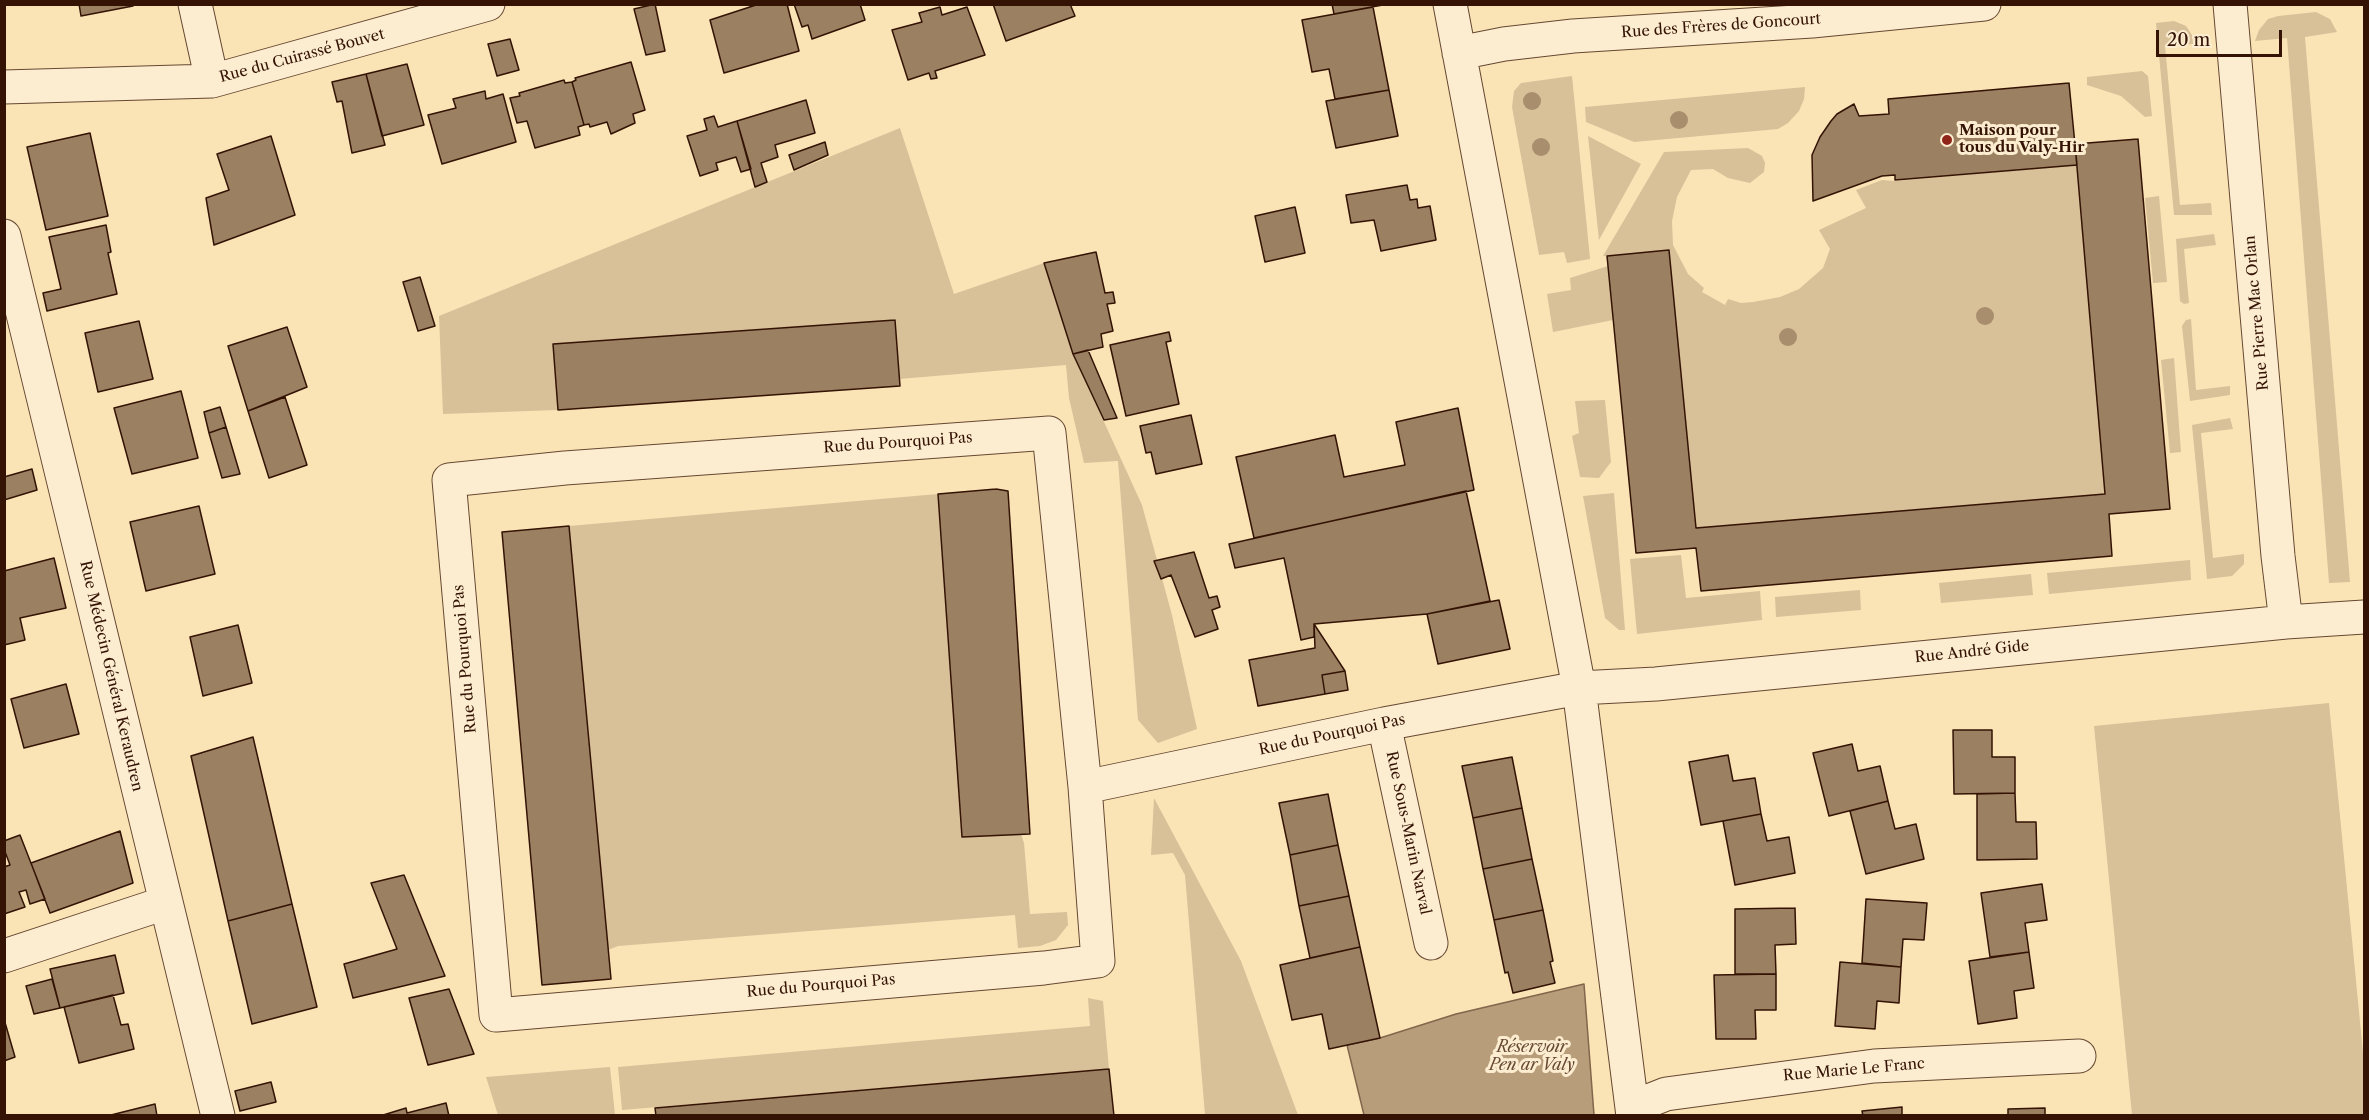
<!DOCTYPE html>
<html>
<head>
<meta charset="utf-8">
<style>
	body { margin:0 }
	#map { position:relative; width:2369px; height:1120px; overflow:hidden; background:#fae4b6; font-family:"Libre Caslon Text",serif }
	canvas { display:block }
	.frame { position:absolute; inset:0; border:6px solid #341305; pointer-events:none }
	.scale { position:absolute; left:2156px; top:30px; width:126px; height:27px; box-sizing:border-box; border:3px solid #341305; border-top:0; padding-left:8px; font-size:18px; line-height:21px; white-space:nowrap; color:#341305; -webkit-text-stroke:4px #fcedd0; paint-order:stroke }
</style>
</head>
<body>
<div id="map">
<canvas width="2369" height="1120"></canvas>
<div class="frame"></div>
<div class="scale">20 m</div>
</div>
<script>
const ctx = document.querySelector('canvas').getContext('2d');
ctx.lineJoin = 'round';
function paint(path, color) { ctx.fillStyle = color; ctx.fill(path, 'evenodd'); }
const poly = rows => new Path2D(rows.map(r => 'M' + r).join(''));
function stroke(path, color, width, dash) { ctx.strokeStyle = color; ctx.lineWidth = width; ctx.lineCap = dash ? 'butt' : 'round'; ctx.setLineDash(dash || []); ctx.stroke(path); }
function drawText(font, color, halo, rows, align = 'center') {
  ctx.font = font + ' "Libre Caslon Text",serif'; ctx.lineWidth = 6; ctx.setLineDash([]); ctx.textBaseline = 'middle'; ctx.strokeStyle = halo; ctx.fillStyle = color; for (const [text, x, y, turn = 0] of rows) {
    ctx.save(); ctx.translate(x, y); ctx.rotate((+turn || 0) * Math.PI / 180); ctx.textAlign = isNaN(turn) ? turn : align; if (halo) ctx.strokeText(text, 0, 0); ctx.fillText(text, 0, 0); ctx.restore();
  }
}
paint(poly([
	[2316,12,2330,19,2337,32,2305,37,2350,582,2329,583,2287,38,2255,41,2259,30,2268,19,2278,16],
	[2174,21,2186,26,2192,35,2193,44,2165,46,2180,205,2211,203,2212,215,2174,215,2156,23],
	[2142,71,2148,76,2152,116,2145,117,2121,96,2087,85,2087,77],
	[1572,76,1590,259,1567,263,1564,252,1539,255,1512,107,1514,91,1521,83],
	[1805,87,1804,99,1799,111,1788,123,1778,129,1634,142,1586,122,1585,107],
	[900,128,954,294,1044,263,1073,354,1142,505,1172,615,1197,729,1158,743,1138,720,1118,461,1084,463,1069,398,1066,365,899,379,895,320,553,344,558,410,443,414,439,316],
	[1588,136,1641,164,1599,240],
	[1748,148,1762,156,1765,163,1764,172,1750,183,1728,178,1713,169,1691,170,1677,197,1672,221,1673,245,1688,274,1704,288,1702,292,1725,305,1728,299,1741,303,1753,302,1780,297,1799,289,1823,268,1830,249,1819,230,1866,208,1856,190,1882,180,1895,181,2077,165,2105,494,1696,528,1669,251,1603,256,1664,152],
	[2159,196,2167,282,2153,283,2145,198],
	[2214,234,2216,245,2184,249,2189,303,2184,304,2180,301,2176,239],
	[1608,266,1613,320,1553,332,1547,294,1571,290,1570,278],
	[2191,319,2196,390,2230,386,2230,395,2190,401,2182,326,2186,320],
	[2174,358,2181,452,2170,453,2161,360],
	[1605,400,1611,462,1599,478,1580,477,1572,436,1579,433,1575,401],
	[2230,418,2233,429,2201,433,2213,558,2244,554,2244,564,2232,576,2207,579,2192,425],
	[1614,493,1625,630,1619,630,1605,618,1583,496],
	[938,494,962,837,1021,834,1024,843,1030,914,1067,912,1068,925,1056,940,1040,946,1018,948,1015,915,618,946,608,950,569,526],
	[1681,555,1686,598,1760,591,1762,620,1637,634,1630,559],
	[2190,560,2191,580,2049,594,2047,573],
	[2031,574,2033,595,1941,603,1939,583],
	[1860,590,1861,610,1776,617,1775,597],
	[2329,703,2364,1063,2364,1115,2132,1115,2094,726],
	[1154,798,1241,961,1298,1115,1205,1115,1185,875,1173,853,1151,855],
	[1088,998,1103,1001,1109,1069,622,1110,618,1067,1090,1026],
	[610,1067,615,1115,498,1115,486,1077]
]), '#d8c098');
const water = poly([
	[1584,984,1594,1115,1364,1115,1347,1045,1380,1038,1456,1014,1584,984]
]);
paint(water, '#b79d7a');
stroke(water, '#83664b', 1.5);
const building = poly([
	[79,4,132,4,133,6,81,16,79,4],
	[655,4,665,51,646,55,634,9,655,4],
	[759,4,787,4,799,51,724,73,710,20,759,4],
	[794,4,860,4,865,20,812,39,808,25,802,27,794,4],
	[993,4,1070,4,1075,16,1006,41,993,4],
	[1332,4,1388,4,1334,14,1332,4],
	[940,7,942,15,967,7,985,55,935,71,937,78,931,79,929,73,908,80,892,30,922,22,919,13,940,7],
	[1373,7,1389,90,1335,99,1329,69,1312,72,1302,20,1373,7],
	[510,39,519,70,497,76,488,44,510,39],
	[631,62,645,110,633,114,635,123,611,134,607,122,590,127,589,124,584,125,572,82,576,80,575,78,631,62],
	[407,64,424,125,382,136,366,74,407,64],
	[366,74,385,145,352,153,342,101,337,102,332,82,366,74],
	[564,80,565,83,572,82,584,125,578,127,580,135,535,148,527,121,517,123,510,98,520,96,519,93,564,80],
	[2069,83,2077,165,1895,180,1895,175,1882,176,1813,201,1812,155,1820,137,1831,121,1837,114,1854,104,1859,116,1889,114,1888,99,2069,83],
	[1389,90,1398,136,1336,148,1326,101,1389,90],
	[485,91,486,99,503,94,516,142,442,164,428,115,456,108,453,99,485,91],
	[806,100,815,133,775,145,778,157,761,163,767,182,755,187,737,121,806,100],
	[714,116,718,127,737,121,751,169,741,172,736,157,716,163,718,170,700,176,687,136,707,130,704,119,714,116],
	[90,133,108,216,46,230,27,147,90,133],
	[271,136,295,215,214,245,206,198,229,190,217,154,271,136],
	[2138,139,2170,509,2109,514,2112,556,1770,585,1701,591,1696,548,1636,553,1607,256,1669,250,1696,528,2105,494,2075,144,2138,139],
	[825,142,828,155,794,170,789,155,825,142],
	[1407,185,1410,200,1417,199,1418,208,1430,206,1436,240,1381,251,1374,220,1351,223,1346,195,1407,185],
	[1295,207,1305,253,1265,262,1255,216,1295,207],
	[106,225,111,252,108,253,117,294,47,311,43,293,61,289,49,237,106,225],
	[1096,252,1105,293,1113,292,1115,303,1107,304,1113,331,1101,334,1103,347,1073,354,1044,263,1096,252],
	[420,277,435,326,418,331,403,282,420,277],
	[895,320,900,386,558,410,553,344,895,320],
	[139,321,153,379,98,392,85,333,139,321],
	[287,327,307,387,248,411,228,346,287,327],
	[1169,332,1171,341,1166,342,1179,404,1126,416,1110,345,1169,332],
	[1088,350,1117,418,1104,420,1073,354,1088,350],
	[181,391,198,458,132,474,114,408,181,391],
	[285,397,307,465,269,478,248,411,285,397],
	[220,407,226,427,209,433,204,412,220,407],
	[1458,408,1474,490,1254,538,1236,457,1335,435,1344,477,1405,465,1396,422,1458,408],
	[1191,415,1202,464,1156,474,1151,452,1146,453,1140,426,1191,415],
	[226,427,240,474,222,478,209,433,226,427],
	[32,469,37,490,4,500,4,477,32,469],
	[996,489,1008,491,1030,834,962,837,938,494,996,489],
	[1466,491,1490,601,1427,614,1314,624,1314,637,1301,640,1284,558,1235,568,1229,544,1466,491],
	[199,506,215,574,146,591,130,522,199,506],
	[569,526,611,979,542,985,502,532,569,526],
	[1194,552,1209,598,1217,596,1220,607,1212,610,1218,629,1195,637,1171,575,1161,579,1154,561,1194,552],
	[54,558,66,608,20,618,25,640,4,645,4,571,54,558],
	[1499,600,1510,649,1438,664,1427,614,1499,600],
	[1314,624,1345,671,1322,675,1325,694,1258,706,1249,660,1315,648,1314,624],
	[238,625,252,683,203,696,190,637,238,625],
	[1345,671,1348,690,1325,694,1322,675,1345,671],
	[66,684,79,734,24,748,11,699,66,684],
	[1953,730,1992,730,1992,757,2015,757,2015,793,1954,794,1953,730],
	[253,737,292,904,228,921,191,756,253,737],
	[1852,744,1858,771,1880,766,1888,801,1829,816,1813,753,1852,744],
	[1728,755,1733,781,1755,778,1761,814,1701,825,1689,762,1728,755],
	[1512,757,1522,808,1473,818,1462,766,1512,757],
	[2015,793,2016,822,2036,822,2037,859,1977,860,1977,794,2015,793],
	[1328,794,1338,845,1290,855,1279,803,1328,794],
	[1888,801,1895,829,1916,824,1924,859,1866,874,1850,811,1888,801],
	[1522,808,1532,859,1483,869,1473,818,1522,808],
	[1761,814,1767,841,1789,837,1795,873,1735,885,1723,821,1761,814],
	[120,831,133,883,50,913,31,863,120,831],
	[20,835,45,899,30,904,26,890,19,892,25,907,4,914,4,867,10,865,4,849,4,841,20,835],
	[1338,845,1349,896,1299,906,1290,855,1338,845],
	[1532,859,1543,910,1494,920,1483,869,1532,859],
	[404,875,445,976,353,998,344,964,397,949,371,883,404,875],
	[2042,884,2047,920,2025,923,2029,952,1990,957,1981,893,2042,884],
	[1349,896,1360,947,1310,958,1299,906,1349,896],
	[1866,899,1927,903,1924,940,1903,939,1901,967,1862,963,1866,899],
	[292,904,317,1007,252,1024,228,921,292,904],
	[1795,908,1796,944,1775,945,1776,974,1735,974,1735,909,1795,908],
	[1543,910,1553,961,1550,962,1555,983,1513,993,1508,972,1505,973,1494,920,1543,910],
	[1360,947,1380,1038,1329,1049,1322,1014,1292,1020,1280,965,1360,947],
	[2029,952,2034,988,2014,991,2017,1018,1978,1024,1969,961,2029,952],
	[115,955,124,993,60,1008,50,969,115,955],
	[1840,962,1901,967,1899,1003,1877,1001,1875,1029,1835,1026,1840,962],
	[1776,974,1776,1010,1755,1010,1756,1039,1716,1039,1714,975,1776,974],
	[52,979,60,1008,34,1014,26,986,52,979],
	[449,989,474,1054,428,1065,409,998,449,989],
	[113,995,121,1025,128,1024,134,1049,79,1063,64,1007,113,995],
	[4,1019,15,1057,4,1061,4,1019],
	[1109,1069,1114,1116,656,1116,655,1108,1109,1069],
	[271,1082,276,1102,240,1111,235,1091,271,1082],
	[446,1103,449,1116,380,1116,406,1108,407,1113,446,1103],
	[155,1104,157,1116,107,1116,155,1104],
	[1902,1107,1902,1116,1863,1116,1862,1111,1902,1107],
	[2045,1108,2045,1116,2008,1116,2008,1109,2045,1108]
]);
paint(building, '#9b8061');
stroke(building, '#341305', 1.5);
const minor = poly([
	[195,4,212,81],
	[1450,4,1579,688,1633,1116],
	[2230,4,2278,556,2286,622],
	[1459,53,1504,44,1573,36,1812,21,1984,4],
	[4,87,212,81,488,4],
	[4,236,218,1116],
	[1384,724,1431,943],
	[1085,787,1049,433,565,468,449,480,496,1015,1044,968,1098,961,1085,787,1384,724,1579,688,1656,684,2286,622,2364,617],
	[4,956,165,903],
	[1633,1107,1666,1094,1874,1066,2079,1056]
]);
stroke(minor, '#664731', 35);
stroke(minor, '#fcedd0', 33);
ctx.fillStyle = '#a88e6d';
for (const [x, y] of [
	[1532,101],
	[1679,120],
	[1541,147],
	[1985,316],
	[1788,337]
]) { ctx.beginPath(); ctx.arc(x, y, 9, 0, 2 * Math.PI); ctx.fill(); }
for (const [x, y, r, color] of [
	[1947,140,6,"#8f2418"]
]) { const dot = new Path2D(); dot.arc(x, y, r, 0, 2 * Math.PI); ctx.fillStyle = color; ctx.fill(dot); stroke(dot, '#fcedd0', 2); }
drawText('15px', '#341305', '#fcedd0', [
	["Rue des Frères de Goncourt",1721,26,-4],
	["Rue du Cuirassé Bouvet",302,56,-15],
	["Rue Pierre Mac Orlan",2257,313,-95],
	["Rue du Pourquoi Pas",898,443,-4],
	["Rue André Gide",1972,652,-6],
	["Rue du Pourquoi Pas",465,659,-95],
	["Rue Médecin Général Keraudren",111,676,77],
	["Rue du Pourquoi Pas",1332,735,-12],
	["Rue Sous-Marin Narval",1408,833,78],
	["Rue du Pourquoi Pas",821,986,-5],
	["Rue Marie Le Franc",1854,1070,-5]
]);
drawText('bold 15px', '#341305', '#fcedd0', [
	["Maison pour",1959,131],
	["tous du Valy-Hir",1959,148]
], 'left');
drawText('italic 16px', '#684a34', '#fcedd0', [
	["Réservoir",1532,1047],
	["Pen ar Valy",1532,1065]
]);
</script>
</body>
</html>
